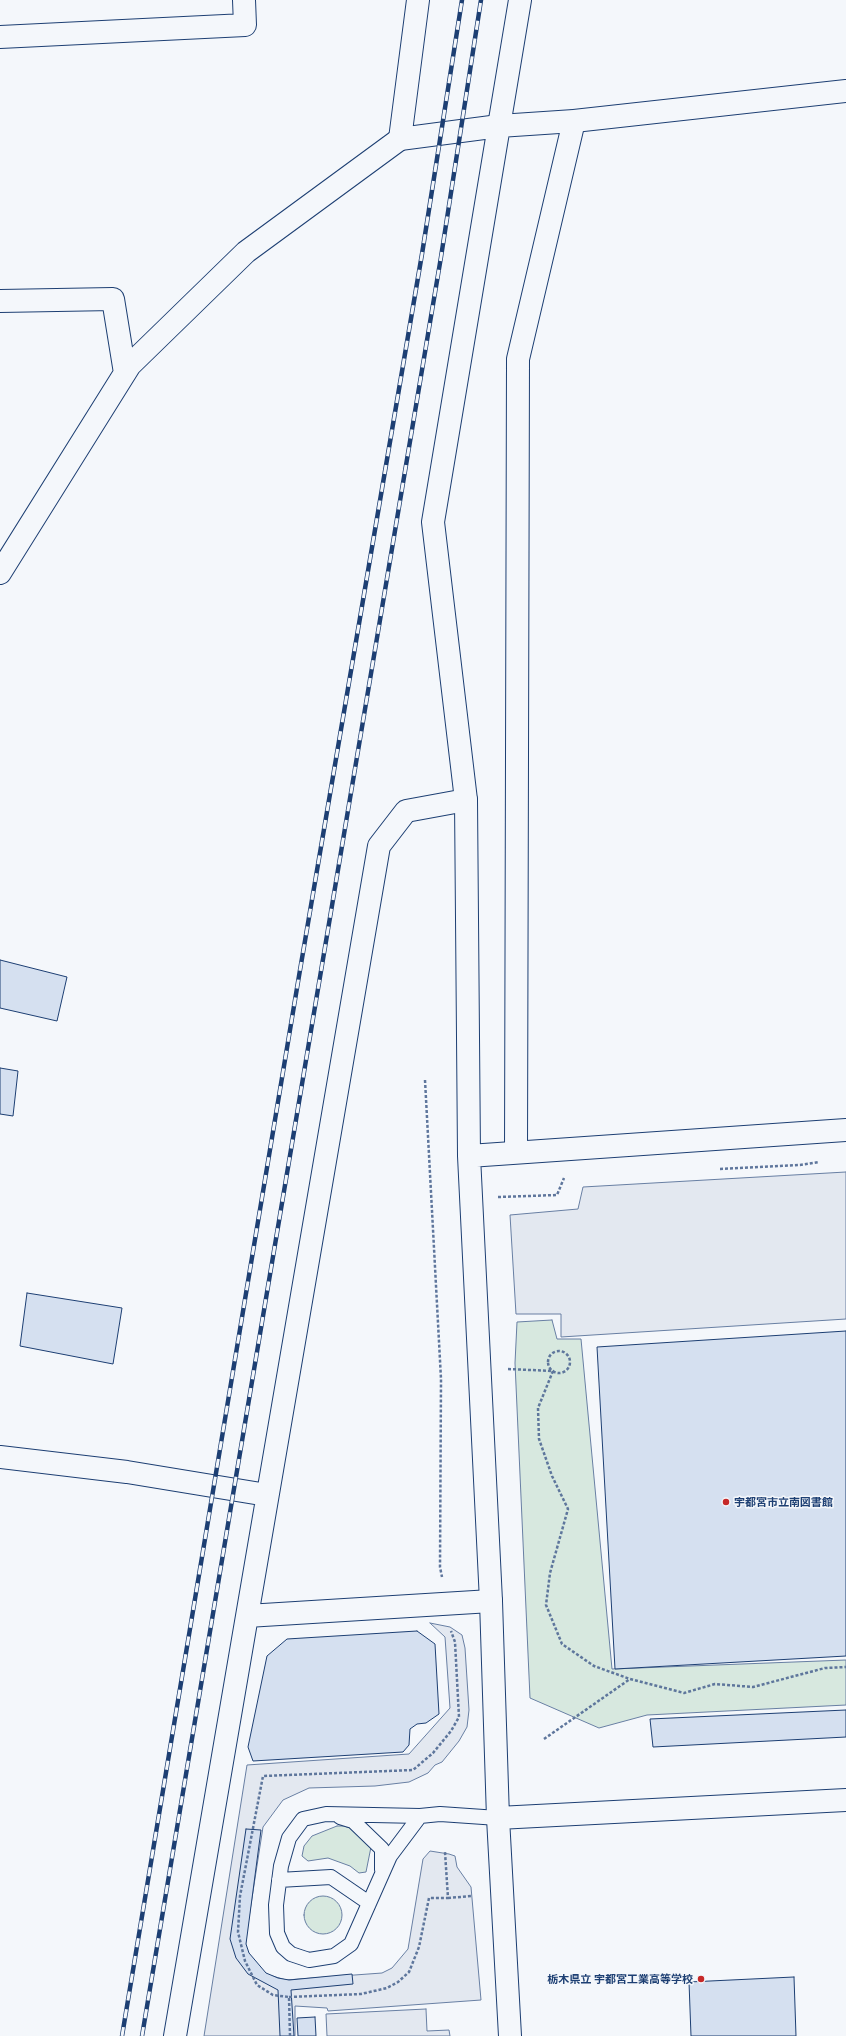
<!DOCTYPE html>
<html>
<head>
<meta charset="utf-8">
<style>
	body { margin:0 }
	canvas { display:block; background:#f4f7fb }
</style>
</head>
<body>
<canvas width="846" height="2036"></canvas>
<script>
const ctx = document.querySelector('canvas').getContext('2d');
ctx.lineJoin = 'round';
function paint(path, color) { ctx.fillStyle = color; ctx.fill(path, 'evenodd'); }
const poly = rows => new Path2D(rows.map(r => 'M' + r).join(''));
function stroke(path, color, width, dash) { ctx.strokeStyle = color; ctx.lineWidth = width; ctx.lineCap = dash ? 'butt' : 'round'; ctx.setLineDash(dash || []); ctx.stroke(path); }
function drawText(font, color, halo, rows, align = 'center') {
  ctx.font = font + ' Lato,"Noto Sans JP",sans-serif'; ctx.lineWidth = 3; ctx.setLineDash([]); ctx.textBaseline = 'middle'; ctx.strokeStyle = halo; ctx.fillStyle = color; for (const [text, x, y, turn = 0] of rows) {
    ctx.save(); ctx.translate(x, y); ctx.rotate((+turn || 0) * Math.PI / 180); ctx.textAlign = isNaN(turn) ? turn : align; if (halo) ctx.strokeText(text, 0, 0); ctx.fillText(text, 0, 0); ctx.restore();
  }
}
const green = poly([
	[552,1320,557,1339,581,1339,612,1669,846,1660,846,1705,647,1715,599,1728,530,1698,515,1363,517,1322,552,1320],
	[337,1826,344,1826,356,1830,371,1847,366,1872,359,1873,350,1866,328,1858,308,1861,302,1856,304,1846,312,1836,337,1826],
	'304 1915a19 19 0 1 1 38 0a19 19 0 1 1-38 0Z'
]);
paint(green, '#d7e8df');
stroke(green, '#687fa3', 1);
const parking = poly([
	[846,1172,846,1319,561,1337,561,1314,516,1314,510,1215,578,1209,583,1187,846,1172],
	[430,1623,450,1627,462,1635,465,1648,469,1710,467,1727,459,1741,442,1762,435,1765,428,1773,409,1782,375,1786,309,1788,283,1800,263,1827,245,1943,248,1955,262,1973,286,1980,382,1973,392,1968,408,1949,423,1859,430,1851,449,1854,455,1856,457,1867,471,1887,481,2000,328,2011,327,2008,295,2006,295,2036,204,2036,247,1765,409,1754,450,1708,445,1637,430,1623],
	[426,2009,427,2031,449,2030,450,2036,327,2036,326,2014,426,2009]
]);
paint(parking, '#e3e8f0');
stroke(parking, '#687fa3', 1);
const building = poly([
	[0,960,67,977,57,1021,0,1008,0,960],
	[0,1068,18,1071,13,1116,0,1114,0,1068],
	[27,1293,122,1308,113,1364,20,1346,27,1293],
	[846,1331,846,1656,615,1669,597,1347,846,1331],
	[417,1631,435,1644,439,1714,426,1723,417,1724,410,1729,409,1745,403,1752,253,1761,248,1747,267,1656,287,1639,417,1631],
	[846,1710,846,1737,653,1747,650,1719,846,1710],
	[246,1829,261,1830,246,1944,249,1953,266,1973,278,1978,289,1980,352,1974,353,1984,291,1990,294,2036,280,2036,278,1990,248,1974,236,1958,230,1939,246,1829],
	[794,1977,796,2036,691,2036,689,1982,794,1977],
	[315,2017,316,2036,298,2036,297,2018,315,2017]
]);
paint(building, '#d5e0f0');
stroke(building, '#1d3f73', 1);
const lane = poly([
	[420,1816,390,1856,351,1944,334,1956,309,1960,291,1954,283,1947,277,1933,276,1905,281,1866,289,1838,303,1819,326,1814,420,1816,440,1814,498,1818],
	[340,1817,353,1821,382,1849,382,1870],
	[279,1880,331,1877,369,1903]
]);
const street = poly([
	[0,37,245,25,244,0],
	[499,126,520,0],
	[0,301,113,299,125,373],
	[0,573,130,365,246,252,400,139],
	[516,1152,518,359,574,121],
	[0,1457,127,1472,267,1495],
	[247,1616,491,1601],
	[175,2036,379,846,406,811,466,800]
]);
const secondary = poly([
	[418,0,400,139,499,126,574,121,846,91],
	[499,126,433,522,466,800,469,1156,491,1601,498,1818,510,2036],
	[469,1156,846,1130],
	[498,1818,846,1800]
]);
stroke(lane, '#1d3f73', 16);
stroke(street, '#1d3f73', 24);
stroke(secondary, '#1d3f73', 24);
stroke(poly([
	[425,1080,441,1379,440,1567,442,1577],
	[720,1169,800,1165,819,1162],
	[498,1197,557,1195,564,1178],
	'548 1362a11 11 0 1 1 22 0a11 11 0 1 1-22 0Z',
	[508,1369,553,1371,538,1408,539,1439,552,1476,568,1509,550,1573,546,1605,562,1644,594,1666,630,1679],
	[544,1739,630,1679,684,1693,715,1684,753,1687,825,1668,846,1667],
	[448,1898,472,1896],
	[289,1997,361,1994,387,1988,398,1982,409,1972,419,1947,429,1898,448,1898,445,1852],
	[290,2036,289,1997,273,1995,257,1985,245,1961,238,1932,240,1896,263,1776,413,1770,433,1753,451,1731,459,1717,455,1642,451,1631]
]), '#5e769c', 2.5, [3, 2]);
stroke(lane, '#f4f7fb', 14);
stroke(street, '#f4f7fb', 22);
stroke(secondary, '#f4f7fb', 22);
const rail = poly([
	[122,2036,299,976,422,254,462,0],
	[142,2036,441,257,481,0]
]);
stroke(rail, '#1d3f73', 4.5);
stroke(rail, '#f4f7fb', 3, [9]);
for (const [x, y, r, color] of [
	[726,1502,4,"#c62828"],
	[701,1979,4,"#c62828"]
]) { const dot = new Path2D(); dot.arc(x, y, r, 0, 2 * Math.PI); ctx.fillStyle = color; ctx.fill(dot); stroke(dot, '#f4f7fb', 1.5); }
drawText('bold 11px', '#1d3f73', '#f4f7fb', [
	["宇都宮市立南図書館",734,1502],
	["栃木県立 宇都宮工業高等学校",693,1979,"right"]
], 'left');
</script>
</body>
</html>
